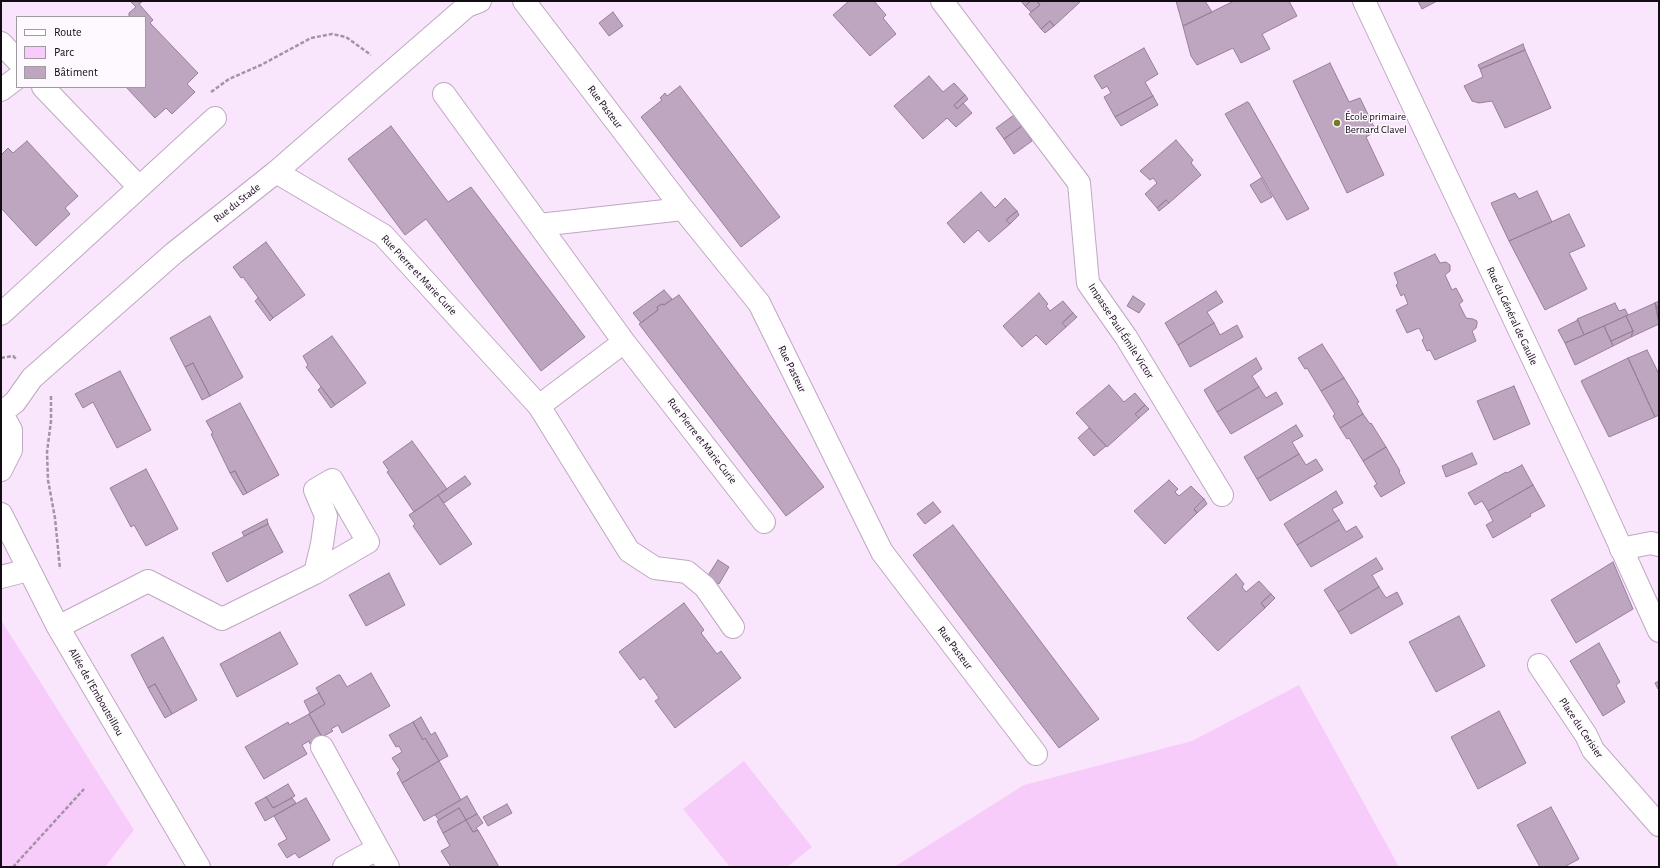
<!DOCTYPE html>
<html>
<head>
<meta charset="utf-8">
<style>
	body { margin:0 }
	#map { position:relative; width:1660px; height:868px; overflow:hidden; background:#fae6fc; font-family:"Alegreya Sans",sans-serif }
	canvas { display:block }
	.frame { position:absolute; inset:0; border:2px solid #140c15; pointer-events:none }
	.legend { position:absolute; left:16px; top:16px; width:130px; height:72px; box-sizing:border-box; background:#fef9ff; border:1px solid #a09aa1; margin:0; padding:5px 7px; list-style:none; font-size:12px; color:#140c15 }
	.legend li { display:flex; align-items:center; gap:8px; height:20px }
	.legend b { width:20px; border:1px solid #a09aa1 }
</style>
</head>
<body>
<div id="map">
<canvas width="1660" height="868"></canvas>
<div class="frame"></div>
<ul class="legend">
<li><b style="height:5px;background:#fff"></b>Route</li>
<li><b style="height:11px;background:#f7ccfb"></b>Parc</li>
<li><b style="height:11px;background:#bea6c1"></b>Bâtiment</li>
</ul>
</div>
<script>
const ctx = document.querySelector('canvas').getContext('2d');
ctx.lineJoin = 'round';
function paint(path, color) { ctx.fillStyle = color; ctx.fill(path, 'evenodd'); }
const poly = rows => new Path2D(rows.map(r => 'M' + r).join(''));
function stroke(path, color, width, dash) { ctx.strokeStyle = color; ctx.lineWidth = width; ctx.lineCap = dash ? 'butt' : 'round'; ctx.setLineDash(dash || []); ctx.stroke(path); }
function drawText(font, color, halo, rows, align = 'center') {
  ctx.font = font + ' "Alegreya Sans",sans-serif'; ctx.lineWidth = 3; ctx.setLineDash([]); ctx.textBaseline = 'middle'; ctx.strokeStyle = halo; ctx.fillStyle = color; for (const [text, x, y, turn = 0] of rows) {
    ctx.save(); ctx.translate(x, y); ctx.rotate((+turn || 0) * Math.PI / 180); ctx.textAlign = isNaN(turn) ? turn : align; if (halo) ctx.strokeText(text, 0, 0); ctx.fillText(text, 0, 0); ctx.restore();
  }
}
paint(poly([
	[1,620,134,830,105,867,1,867],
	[1299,685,1399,867,894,867,1024,785,1192,741],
	[744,761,812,847,787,867,730,867,683,809]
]), '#f7ccfb');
const building = poly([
	[130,1,143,1,139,4,153,20,150,23,198,73,187,84,195,92,172,114,166,108,155,118,126,87,145,87,145,17,129,17,129,13,136,7,130,1],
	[849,1,874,1,886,15,883,18,896,34,870,56,833,15,849,1],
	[1021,1,1031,1,1025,6,1021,1],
	[1031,1,1037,1,1040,5,1031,12,1025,6,1031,1],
	[1037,1,1079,1,1080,2,1054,26,1050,21,1041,29,1029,14,1040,5,1037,1],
	[1176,1,1205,1,1212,12,1183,26,1176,1],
	[1234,1,1289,1,1297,16,1262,34,1270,49,1241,63,1233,48,1197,65,1191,56,1183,26,1234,1],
	[1418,1,1437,1,1422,9,1418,1],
	[613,12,623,26,609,36,599,23,613,12],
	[1050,21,1054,26,1045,33,1041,29,1050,21],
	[1523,44,1525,50,1480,69,1478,65,1523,44],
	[1144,48,1158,74,1145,82,1153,96,1115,117,1104,97,1111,93,1107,86,1102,89,1094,76,1144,48],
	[1525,50,1551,108,1505,128,1492,101,1479,103,1472,101,1464,86,1483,77,1480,69,1525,50],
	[1330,63,1349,102,1360,98,1376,131,1366,137,1384,175,1347,193,1293,81,1330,63],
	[929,76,943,92,954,83,965,95,954,105,957,109,963,103,972,113,956,127,947,118,923,139,894,106,929,76],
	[680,86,780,217,741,247,641,117,662,100,660,98,665,93,667,96,680,86],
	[965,95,968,99,957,109,954,105,965,95],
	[1153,96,1158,105,1121,126,1115,117,1153,96],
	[1247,102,1249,103,1309,209,1287,220,1225,114,1247,102],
	[1014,115,1022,126,1004,139,996,128,1014,115],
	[391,126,448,202,471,187,585,337,541,371,426,219,405,235,348,159,391,126],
	[1022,126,1032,141,1014,154,1004,139,1022,126],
	[1176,140,1193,160,1191,163,1201,175,1169,203,1166,200,1157,208,1145,194,1157,183,1153,178,1150,180,1140,171,1176,140],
	[27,141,78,196,65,208,70,214,36,246,1,208,1,155,8,148,13,153,27,141],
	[1261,178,1272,197,1261,203,1250,185,1261,178],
	[1537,191,1552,222,1509,241,1491,203,1515,193,1519,199,1537,191],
	[981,192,995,208,1005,198,1017,211,1006,220,1010,224,989,242,978,230,964,243,947,223,981,192],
	[1166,200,1169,203,1159,211,1157,208,1166,200],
	[1017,211,1019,215,1010,224,1006,220,1017,211],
	[1569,214,1585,246,1569,253,1587,289,1545,310,1509,241,1569,214],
	[266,242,305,295,273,318,243,277,241,278,233,267,266,242],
	[1435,254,1440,263,1446,262,1450,265,1450,271,1445,275,1452,290,1456,288,1463,301,1459,304,1466,318,1473,319,1477,321,1477,324,1476,328,1472,331,1476,341,1435,360,1430,350,1427,351,1422,340,1424,338,1419,328,1407,333,1396,310,1408,304,1404,294,1401,296,1396,285,1398,283,1394,273,1435,254],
	[664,290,672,299,664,305,662,304,657,307,658,310,641,323,633,313,664,290],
	[1216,291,1223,302,1207,312,1214,323,1178,345,1165,323,1216,291],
	[1039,293,1048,304,1046,306,1050,311,1063,301,1073,313,1062,323,1066,327,1046,345,1036,335,1022,347,1003,326,1039,293],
	[679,295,824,487,786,516,639,324,658,310,657,307,662,304,664,305,679,295],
	[1133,296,1145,304,1139,313,1127,306,1133,296],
	[258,298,273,318,270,321,255,301,258,298],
	[1659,301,1659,311,1655,303,1659,301],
	[1615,303,1619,311,1625,309,1628,315,1584,335,1577,319,1615,303],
	[1655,303,1659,311,1659,321,1655,303],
	[1655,303,1659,324,1631,337,1633,331,1626,316,1655,303],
	[1073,313,1077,317,1066,327,1062,323,1073,313],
	[210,316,243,377,242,378,210,396,193,363,185,367,170,338,210,316],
	[1626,316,1633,331,1611,341,1604,326,1626,316],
	[1578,320,1584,335,1565,343,1558,330,1578,320],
	[1214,323,1220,335,1237,325,1243,337,1190,367,1178,345,1214,323],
	[1604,326,1613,346,1575,365,1565,343,1604,326],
	[1633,331,1631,337,1613,346,1611,341,1633,331],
	[332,336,366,383,335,405,306,367,308,365,303,356,332,336],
	[1322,344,1344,378,1321,391,1307,368,1305,369,1298,358,1322,344],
	[1647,350,1659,374,1659,415,1655,417,1628,358,1647,350],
	[1256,358,1262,369,1252,376,1259,387,1217,412,1204,390,1256,358],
	[1628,358,1655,417,1609,437,1581,381,1628,358],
	[193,363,210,396,202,400,185,367,193,363],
	[120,371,151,430,117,448,93,402,83,408,75,394,120,371],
	[1344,378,1359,402,1357,403,1363,414,1340,428,1333,416,1335,414,1321,391,1344,378],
	[1109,385,1124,402,1135,393,1145,405,1135,414,1139,418,1107,447,1076,413,1109,385],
	[1514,386,1530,424,1494,440,1477,401,1514,386],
	[321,387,335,405,331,408,318,390,321,387],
	[1259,387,1266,398,1276,392,1283,404,1231,434,1217,412,1259,387],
	[240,403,279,475,247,493,235,471,230,473,211,434,213,433,206,421,240,403],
	[1145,405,1149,409,1139,418,1135,414,1145,405],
	[1363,414,1370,424,1371,423,1386,447,1363,461,1349,438,1347,439,1340,428,1363,414],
	[1296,425,1303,436,1292,442,1299,454,1257,479,1244,457,1296,425],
	[1089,428,1106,446,1094,456,1078,438,1089,428],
	[412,441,447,489,414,512,387,472,389,471,383,462,412,441],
	[1386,447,1400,471,1399,472,1405,483,1381,497,1374,486,1377,484,1363,461,1386,447],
	[1472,453,1477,464,1446,477,1442,466,1472,453],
	[1299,454,1306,465,1316,459,1323,470,1270,501,1257,479,1299,454],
	[1522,465,1533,485,1488,511,1482,501,1475,505,1468,493,1506,472,1507,473,1522,465],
	[146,469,178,529,146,546,134,525,131,527,110,488,146,469],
	[235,471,247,493,243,495,230,473,235,471],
	[465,476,471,484,444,503,438,495,465,476],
	[1169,480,1178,489,1175,492,1179,496,1191,486,1204,499,1194,509,1197,513,1165,544,1134,511,1169,480],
	[1533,485,1545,506,1530,514,1531,516,1493,538,1486,525,1493,521,1488,511,1533,485],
	[1336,491,1343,503,1332,509,1339,520,1297,545,1284,524,1336,491],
	[438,495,472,544,440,565,413,526,415,524,409,515,438,495],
	[1204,499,1207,504,1197,513,1194,509,1204,499],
	[933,502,941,512,925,524,917,514,933,502],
	[267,519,268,524,244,536,242,532,267,519],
	[1339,520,1346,532,1356,526,1363,537,1311,567,1297,545,1339,520],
	[268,524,283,552,227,582,212,553,268,524],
	[953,525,1099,719,1059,748,913,555,953,525],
	[1376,558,1383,569,1372,575,1379,587,1338,612,1324,590,1376,558],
	[718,560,729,567,719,584,707,577,718,560],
	[1613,562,1633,609,1576,643,1551,600,1613,562],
	[389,573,405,605,366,626,349,595,389,573],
	[1236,574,1244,584,1242,587,1246,592,1259,581,1271,594,1261,603,1265,608,1218,651,1187,618,1236,574],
	[1379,587,1386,598,1397,592,1403,604,1351,634,1338,612,1379,587],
	[1271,594,1275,598,1265,608,1261,603,1271,594],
	[684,603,704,630,701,633,717,654,721,651,741,678,675,728,655,701,659,698,644,677,640,680,619,652,684,603],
	[1459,616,1485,666,1436,692,1409,642,1459,616],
	[280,632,298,664,237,697,220,664,280,632],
	[163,637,197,700,172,714,155,684,148,688,131,655,163,637],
	[1599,643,1620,682,1616,685,1625,702,1603,716,1570,661,1599,643],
	[371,673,390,706,342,733,338,725,331,729,333,731,322,737,309,714,325,704,316,688,338,675,340,675,347,687,371,673],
	[1659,681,1659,689,1658,689,1655,683,1659,681],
	[155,684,172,714,165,718,148,688,155,684],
	[319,693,325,704,310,713,304,701,319,693],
	[1499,711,1526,763,1478,789,1451,737,1499,711],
	[309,714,322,737,310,744,309,741,302,745,307,754,264,779,245,747,288,722,289,725,309,714],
	[421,717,431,735,435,732,448,756,439,761,425,738,423,740,413,722,421,717],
	[413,722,423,740,425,738,439,761,402,783,397,773,400,770,392,758,402,752,399,746,396,747,389,735,413,722],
	[439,761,461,800,424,821,402,783,439,761],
	[288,784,295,796,273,808,266,797,288,784],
	[467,796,477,814,466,820,459,808,439,820,435,815,467,796],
	[266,797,273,808,292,798,296,803,265,821,255,803,266,797],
	[306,798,330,840,299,858,295,853,287,858,278,844,287,839,274,816,306,798],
	[507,804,512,813,488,826,483,817,507,804],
	[1551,807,1579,859,1564,867,1540,867,1517,825,1551,807],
	[459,808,466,820,443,833,437,821,459,808],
	[477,814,483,823,476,828,478,830,473,832,466,820,477,814],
	[466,820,473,832,478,830,499,867,451,867,441,851,450,846,443,833,466,820]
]);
paint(building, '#bea6c1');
stroke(building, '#967f98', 1);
const minor = poly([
	[524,1,683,209,759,303,882,552,1036,754],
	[942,1,1079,183,1088,283,1126,337,1222,495],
	[1,43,17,60],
	[43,87,139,187],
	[1,90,17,78],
	[444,94,624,342,764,522],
	[276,172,383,235,539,406,629,551,655,568,687,572,705,587,733,627],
	[539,225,683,209],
	[1,314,215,118],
	[539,406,624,342],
	[1,412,11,430,11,450,1,470],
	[2,412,15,402,32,378,174,253,276,172,467,6,480,1],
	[1,514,58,627,199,867],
	[1621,549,1651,543,1659,545],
	[1,577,28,570],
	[58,627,148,581,222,619,315,573,368,542,332,480,315,490,326,516,322,544,315,573],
	[1539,665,1586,735,1593,750,1659,825],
	[322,747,388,867],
	[344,867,377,849]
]);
const major = poly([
	[1364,1,1592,484,1659,631]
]);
stroke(minor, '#bfa7c2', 24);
stroke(major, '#bfa7c2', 24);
stroke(poly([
	[211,92,229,79,261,65,311,38,332,34,346,37,371,55],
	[1,358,13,356,16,359],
	[51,396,51,421,47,452,48,480,55,518,60,569],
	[13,867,84,789]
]), '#a393a4', 2.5, [4, 2]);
stroke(minor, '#fff', 22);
stroke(major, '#fff', 22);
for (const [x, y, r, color] of [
	[1337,123,4,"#757b24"]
]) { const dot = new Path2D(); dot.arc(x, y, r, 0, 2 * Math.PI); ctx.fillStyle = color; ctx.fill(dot); stroke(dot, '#fef9ff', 1.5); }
drawText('11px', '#140c15', '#fef9ff', [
	["Rue Pasteur",605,107,53],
	["Rue du Stade",237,203,-38],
	["Rue Pierre et Marie Curie",419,275,47],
	["Rue du Général de Gaulle",1512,316,65],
	["Impasse Paul-Émile Victor",1121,331,57],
	["Rue Pasteur",792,369,64],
	["Rue Pierre et Marie Curie",702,441,52],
	["Rue Pasteur",955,648,53],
	["Allée de l'Embouteillou",96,692,60],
	["Place du Cerisier",1581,728,56]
]);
drawText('11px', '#140c15', '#fef9ff', [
	["École primaire",1345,117],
	["Bernard Clavel",1345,130]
], 'left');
</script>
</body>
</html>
